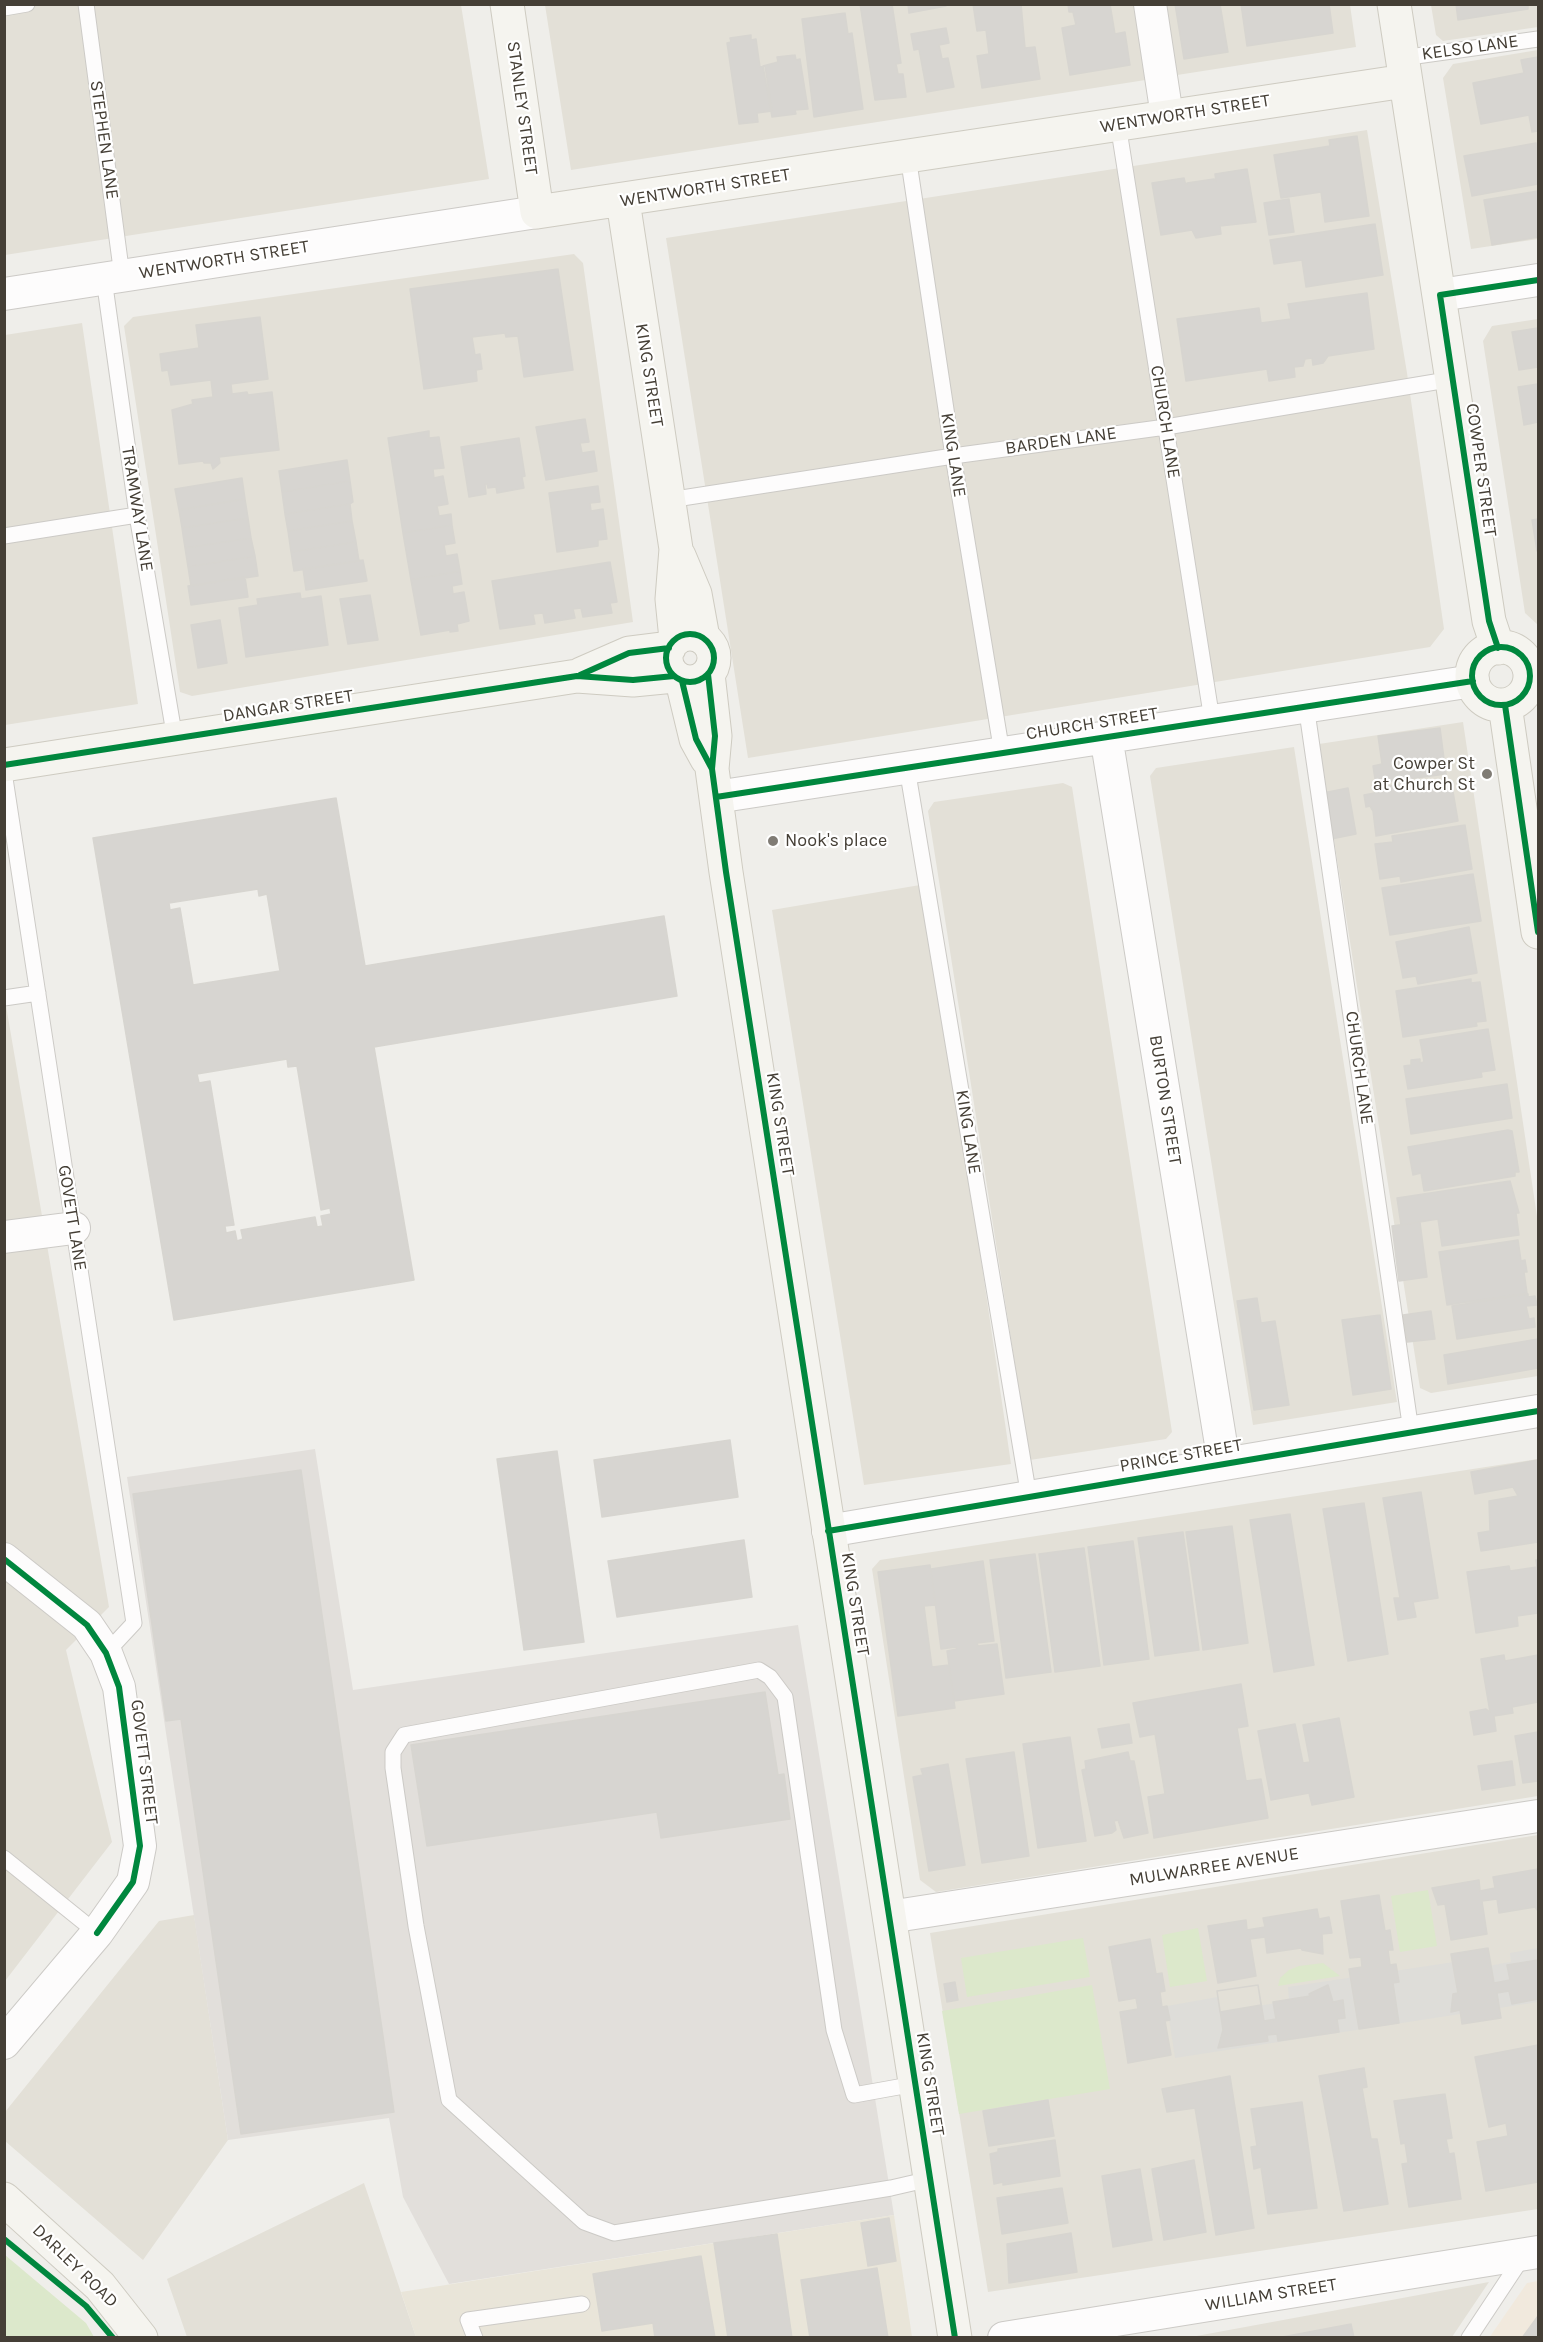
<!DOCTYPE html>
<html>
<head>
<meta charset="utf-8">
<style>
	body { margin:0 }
	#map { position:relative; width:1543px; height:2342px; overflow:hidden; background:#efeeea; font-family:Karla,sans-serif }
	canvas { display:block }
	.frame { position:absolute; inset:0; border:6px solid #453f36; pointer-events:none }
</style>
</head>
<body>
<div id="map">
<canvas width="1543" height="2342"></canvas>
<div class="frame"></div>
</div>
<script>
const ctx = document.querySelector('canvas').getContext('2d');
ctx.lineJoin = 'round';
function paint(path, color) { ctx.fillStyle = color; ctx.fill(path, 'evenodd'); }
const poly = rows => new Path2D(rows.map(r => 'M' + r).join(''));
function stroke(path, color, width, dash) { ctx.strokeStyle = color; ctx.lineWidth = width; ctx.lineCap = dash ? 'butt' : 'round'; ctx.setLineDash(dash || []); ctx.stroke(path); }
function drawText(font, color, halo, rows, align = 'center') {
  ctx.font = font + ' Karla,sans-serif'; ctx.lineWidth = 4.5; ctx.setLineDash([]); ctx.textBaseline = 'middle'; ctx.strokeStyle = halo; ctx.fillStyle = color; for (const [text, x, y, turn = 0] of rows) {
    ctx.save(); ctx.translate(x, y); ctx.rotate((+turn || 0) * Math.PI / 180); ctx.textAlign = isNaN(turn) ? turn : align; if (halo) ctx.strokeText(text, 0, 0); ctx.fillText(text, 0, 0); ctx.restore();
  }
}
paint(poly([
	[5,5,461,5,489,179,5,255],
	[545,5,1350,5,1356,47,571,170],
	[1431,5,1538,5,1538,27,1443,41,1436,35],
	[1538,50,1538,239,1471,249,1443,78,1453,64],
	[1367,130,1407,373,1444,629,1430,647,748,758,666,238],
	[574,254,583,263,633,622,192,696,180,692,124,326,133,317],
	[1538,319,1538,625,1525,613,1483,341,1492,326],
	[82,323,138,704,5,725,5,335],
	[1463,722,1538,1223,1538,1376,1431,1393,1420,1388,1319,744],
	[1294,747,1397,1402,1253,1425,1150,776,1156,768],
	[1063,783,1072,787,1172,1432,1166,1439,1030,1460,928,811,934,802],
	[926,884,1011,1464,864,1485,772,910],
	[4,994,109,1607,66,1650,112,1842,5,1981],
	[1538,1459,1538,1796,936,1892,920,1880,872,1569,880,1560],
	[1538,1835,1538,2209,988,2292,930,1933],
	[194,1915,228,2140,143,2260,5,2141,5,2112,159,1921],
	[364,2183,416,2337,187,2337,167,2279],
	[1489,2282,1452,2337,1191,2337]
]), '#e3e0d7');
paint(poly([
	[1538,2281,1538,2337,1489,2338,1527,2283]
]), '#f1e9dd');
paint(poly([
	[315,1449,353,1690,798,1625,894,2215,449,2284,403,2197,389,2118,228,2140,127,1477]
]), '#e2dfdb');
paint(poly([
	[894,2215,912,2337,416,2337,401,2292]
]), '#e9e5d9');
paint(poly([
	[1428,1890,1437,1946,1400,1952,1391,1896],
	[1198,1928,1207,1981,1170,1987,1162,1935],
	[1083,1938,1090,1977,967,1997,961,1958],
	[1323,1963,1340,1976,1278,1986,1280,1978,1289,1970,1299,1966],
	[1092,1985,1110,2089,959,2114,942,2011],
	[5,2255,86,2323,94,2337,5,2337]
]), '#dce8cb');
paint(poly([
	[1538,1948,1538,2002,1175,2058,1167,2006,1218,1997,1220,2012,1289,2001,1288,1987,1487,1957,1489,1966,1504,1963,1511,1962,1510,1953]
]), '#deddd9');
const building = poly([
	[860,4,892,4,901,63,896,64,898,74,903,74,906,97,875,100,860,4],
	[908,4,946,4,946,6,909,13,908,4],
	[973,4,1021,4,1025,48,1035,47,1040,79,982,88,977,56,989,54,986,30,977,31,973,4],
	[1068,4,1110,4,1115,34,1125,32,1130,65,1070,75,1062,28,1076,25,1073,12,1069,12,1068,4],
	[1175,4,1220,4,1228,52,1184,59,1175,4],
	[1241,4,1329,4,1333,33,1247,46,1241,4],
	[1456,4,1528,4,1528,9,1458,20,1456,4],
	[845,13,848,34,852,33,863,109,814,117,802,19,845,13],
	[946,28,949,43,939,45,942,59,948,58,954,87,927,92,919,49,914,50,911,34,946,28],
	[751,35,751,40,756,39,760,67,765,66,772,111,757,113,758,122,739,124,727,43,731,42,730,38,751,35],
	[795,55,796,60,800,59,808,109,795,110,796,114,772,117,763,66,778,62,777,57,795,55],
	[1538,57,1538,131,1532,132,1529,115,1481,124,1473,83,1524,73,1521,60,1538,57],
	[1357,136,1369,216,1325,222,1321,192,1281,198,1274,155,1330,146,1329,140,1357,136],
	[1536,143,1538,184,1472,196,1464,156,1536,143],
	[1247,169,1256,222,1220,226,1221,234,1196,238,1192,230,1161,235,1152,183,1184,178,1186,186,1187,183,1214,179,1216,182,1215,174,1247,169],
	[1538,191,1538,237,1492,245,1484,200,1538,191],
	[1289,199,1294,232,1269,235,1264,203,1289,199],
	[1375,224,1383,275,1306,287,1302,260,1274,264,1270,240,1375,224],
	[558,269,573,370,524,377,518,336,506,337,505,333,472,337,475,355,480,354,482,369,476,370,477,381,424,389,410,289,558,269],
	[1367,293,1374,349,1328,356,1323,363,1313,365,1312,358,1305,359,1303,366,1294,367,1295,377,1269,381,1267,369,1186,381,1177,319,1259,308,1261,323,1291,319,1288,304,1367,293],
	[260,317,268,379,231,384,232,394,247,392,248,395,272,392,279,450,219,457,220,463,213,469,211,463,204,463,203,461,179,464,172,410,193,404,192,400,213,397,211,380,171,385,168,370,162,371,160,354,199,348,196,325,260,317],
	[1538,328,1538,367,1519,370,1512,332,1538,328],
	[1538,384,1538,422,1524,425,1518,387,1538,384],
	[585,419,589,442,580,443,582,453,594,451,597,471,546,480,536,427,585,419],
	[429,431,429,438,439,437,444,468,433,469,434,478,443,476,448,504,437,506,439,516,451,514,452,525,403,533,388,438,429,431],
	[519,438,525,476,522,477,524,488,497,493,496,487,488,488,487,484,485,484,486,494,469,497,461,447,519,438],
	[347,460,350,481,282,492,279,471,347,460],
	[242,478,245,499,179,510,175,489,242,478],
	[350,481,353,502,350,504,285,514,282,492,350,481],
	[598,486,600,502,590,503,591,511,603,509,607,539,598,540,598,546,557,552,549,493,598,486],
	[245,499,248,518,182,528,179,510,245,499],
	[350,504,352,521,288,531,285,514,350,504],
	[248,518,251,538,185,548,182,528,248,518],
	[1538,519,1538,551,1537,551,1532,520,1538,519],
	[352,521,356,542,291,552,288,531,352,521],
	[452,525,455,543,444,545,446,556,457,554,460,571,411,580,403,533,452,525],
	[251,538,255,556,188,567,185,548,251,538],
	[356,542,359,561,294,571,291,552,356,542],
	[255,556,258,576,191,586,188,567,255,556],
	[363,560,367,581,306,590,303,569,363,560],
	[610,562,617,602,610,603,612,613,583,617,581,608,573,609,575,618,545,623,543,613,533,614,535,624,500,629,492,581,610,562],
	[460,571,462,584,452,586,453,594,464,592,469,621,457,624,458,631,450,632,450,630,421,635,411,580,460,571],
	[245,577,248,597,191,605,188,586,245,577],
	[300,593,301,599,321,596,328,645,246,657,239,608,258,605,257,599,300,593],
	[370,595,378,640,348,644,340,599,370,595],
	[220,620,227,663,198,668,191,625,220,620],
	[1440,728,1446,774,1385,782,1384,778,1375,779,1373,766,1382,764,1378,736,1440,728],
	[1427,780,1428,790,1452,786,1458,821,1376,836,1373,811,1370,806,1366,807,1364,795,1385,791,1384,787,1427,780],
	[1348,788,1356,834,1331,839,1323,793,1348,788],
	[336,798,365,966,664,916,677,996,374,1047,414,1280,174,1320,93,838,336,798],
	[258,889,259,896,267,894,280,971,193,985,180,908,170,910,169,903,258,889],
	[287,1059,288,1067,297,1066,321,1210,330,1208,331,1214,321,1216,323,1226,317,1227,315,1217,241,1230,243,1239,237,1241,235,1231,226,1233,225,1226,234,1225,210,1081,199,1083,197,1074,287,1059],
	[1465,825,1472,869,1401,882,1400,876,1380,879,1375,844,1393,842,1392,836,1465,825],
	[1473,874,1481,921,1390,935,1382,888,1473,874],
	[1469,927,1477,973,1418,984,1416,976,1403,978,1396,942,1469,927],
	[1471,979,1471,983,1480,982,1486,1021,1476,1022,1477,1026,1403,1037,1396,991,1471,979],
	[1488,1029,1495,1070,1481,1072,1482,1077,1408,1089,1404,1066,1411,1065,1411,1060,1420,1059,1420,1063,1424,1062,1420,1040,1488,1029],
	[1507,1084,1512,1118,1411,1134,1406,1099,1507,1084],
	[1508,1130,1512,1131,1519,1172,1515,1172,1515,1176,1424,1191,1421,1173,1413,1175,1408,1147,1508,1130],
	[1510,1181,1519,1213,1516,1213,1519,1235,1442,1246,1438,1219,1401,1225,1397,1198,1510,1181],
	[1420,1222,1427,1277,1399,1281,1392,1226,1420,1222],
	[1518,1240,1521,1261,1525,1260,1527,1272,1524,1272,1527,1293,1447,1305,1439,1252,1518,1240],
	[1528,1294,1528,1297,1535,1296,1537,1305,1526,1306,1529,1319,1534,1318,1535,1327,1457,1339,1452,1306,1528,1294],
	[1257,1298,1261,1323,1275,1321,1289,1405,1254,1410,1237,1301,1257,1298],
	[1431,1311,1435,1339,1407,1342,1403,1315,1431,1311],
	[1380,1315,1391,1389,1353,1395,1342,1320,1380,1315],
	[1538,1339,1538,1368,1448,1384,1444,1355,1538,1339],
	[730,1440,738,1497,602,1517,594,1460,730,1440],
	[557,1451,584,1642,524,1650,497,1459,557,1451],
	[1538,1460,1538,1542,1481,1551,1478,1533,1490,1531,1489,1501,1518,1496,1513,1487,1475,1494,1471,1472,1538,1460],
	[301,1470,394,2112,241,2134,181,1719,166,1721,133,1494,301,1470],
	[1421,1492,1438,1598,1413,1602,1416,1617,1398,1620,1394,1598,1400,1598,1383,1498,1421,1492],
	[1364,1503,1388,1654,1348,1661,1323,1509,1364,1503],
	[1290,1514,1314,1665,1274,1672,1250,1520,1290,1514],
	[1232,1526,1248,1643,1203,1650,1186,1532,1232,1526],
	[1183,1532,1199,1650,1155,1656,1138,1538,1183,1532],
	[744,1540,752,1597,617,1617,608,1561,744,1540],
	[1133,1541,1149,1659,1104,1665,1088,1547,1133,1541],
	[1084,1548,1100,1666,1055,1672,1039,1554,1084,1548],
	[1035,1554,1051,1672,1006,1678,990,1560,1035,1554],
	[1536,1560,1538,1560,1538,1613,1517,1616,1518,1626,1476,1633,1467,1572,1509,1566,1510,1571,1537,1567,1536,1560],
	[983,1561,994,1641,977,1643,978,1646,997,1644,1004,1694,954,1701,947,1651,957,1649,956,1647,941,1649,931,1569,983,1561],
	[930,1565,935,1605,924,1606,932,1667,949,1665,955,1708,898,1716,878,1572,930,1565],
	[1504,1655,1505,1661,1538,1655,1538,1702,1512,1707,1513,1713,1494,1716,1496,1731,1474,1735,1470,1712,1486,1709,1490,1712,1481,1659,1504,1655],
	[1241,1684,1248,1726,1237,1728,1246,1781,1261,1779,1268,1818,1154,1838,1148,1797,1165,1794,1155,1734,1140,1737,1133,1703,1241,1684],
	[765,1692,778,1775,784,1774,790,1819,661,1838,657,1812,427,1846,411,1745,765,1692],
	[1339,1718,1354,1797,1312,1805,1309,1793,1271,1800,1258,1731,1295,1724,1303,1763,1310,1762,1303,1725,1339,1718],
	[1129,1724,1132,1743,1102,1748,1098,1729,1129,1724],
	[1538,1732,1538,1781,1523,1783,1515,1736,1538,1732],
	[1070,1737,1086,1841,1038,1848,1023,1744,1070,1737],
	[1014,1752,1029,1856,982,1863,966,1759,1014,1752],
	[1128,1752,1130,1761,1134,1761,1148,1833,1124,1838,1118,1820,1114,1821,1116,1830,1112,1833,1095,1836,1082,1770,1086,1769,1085,1761,1128,1752],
	[1512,1761,1515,1785,1482,1790,1478,1766,1512,1761],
	[948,1764,965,1865,929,1871,913,1777,923,1775,921,1769,948,1764],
	[1538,1869,1538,1911,1535,1907,1499,1913,1497,1899,1482,1901,1487,1934,1451,1940,1445,1904,1438,1905,1432,1888,1479,1880,1480,1891,1495,1888,1493,1877,1538,1869],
	[1379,1895,1385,1931,1390,1930,1393,1950,1388,1950,1390,1965,1396,1964,1399,1982,1393,1983,1399,2023,1359,2029,1349,1969,1362,1967,1361,1957,1350,1958,1341,1901,1379,1895],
	[1317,1909,1319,1919,1329,1917,1332,1933,1322,1934,1323,1954,1302,1950,1301,1948,1267,1953,1265,1937,1250,1939,1256,1976,1218,1983,1208,1926,1246,1920,1247,1930,1265,1927,1263,1918,1317,1909],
	[1150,1939,1156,1974,1162,1973,1165,1991,1160,1992,1162,2007,1167,2006,1170,2020,1165,2021,1171,2055,1128,2063,1120,2012,1138,2009,1136,1998,1119,2001,1109,1947,1150,1939],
	[1488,1948,1494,1983,1510,1980,1507,1965,1538,1960,1538,1999,1512,2004,1509,1991,1497,1993,1501,2018,1462,2024,1460,2010,1451,2012,1453,1994,1458,1993,1451,1954,1488,1948],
	[955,1982,958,2000,947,2002,944,1984,955,1982],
	[1258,1985,1264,2021,1276,2019,1273,2002,1310,1996,1309,1994,1328,1985,1333,2002,1343,2000,1345,2018,1337,2019,1339,2032,1278,2041,1277,2034,1267,2035,1268,2041,1218,2048,1223,2030,1217,1991,1258,1985],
	[1258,1985,1261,2005,1220,2012,1217,1991,1258,1985],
	[1538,2045,1538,2182,1486,2191,1477,2142,1508,2136,1506,2123,1489,2127,1475,2057,1538,2045],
	[1364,2068,1367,2087,1362,2088,1371,2139,1377,2139,1388,2204,1344,2211,1319,2076,1364,2068],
	[1230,2076,1254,2228,1216,2235,1195,2108,1167,2112,1162,2089,1230,2076],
	[1445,2094,1452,2138,1446,2139,1449,2154,1454,2153,1461,2199,1409,2207,1402,2164,1408,2163,1405,2143,1401,2144,1394,2101,1445,2094],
	[1048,2100,1054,2136,989,2146,983,2111,1048,2100],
	[1302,2102,1317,2208,1268,2214,1261,2167,1254,2169,1251,2147,1257,2146,1251,2109,1302,2102],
	[1055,2140,1060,2176,1003,2185,1003,2182,994,2184,990,2154,998,2152,998,2149,1055,2140],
	[1194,2160,1206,2232,1164,2240,1152,2169,1194,2160],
	[1140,2169,1152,2240,1113,2247,1102,2176,1140,2169],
	[1062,2188,1068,2223,1002,2234,997,2198,1062,2188],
	[889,2218,896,2261,868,2266,861,2223,889,2218],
	[1071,2233,1077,2272,1009,2283,1007,2244,1071,2233],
	[777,2234,792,2338,728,2338,714,2243,777,2234],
	[701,2256,715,2338,655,2338,653,2323,602,2331,593,2274,701,2256],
	[877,2268,888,2338,810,2338,801,2280,877,2268],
	[1538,2316,1538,2338,1522,2338,1538,2316],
	[1351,2324,1354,2338,1277,2338,1351,2324]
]);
paint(building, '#d7d5d1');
stroke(building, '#d7d5d0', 1.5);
const lane = poly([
	[86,4,122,276],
	[4,8,27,4],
	[1402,58,1538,39],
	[1118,124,1212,720],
	[908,156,953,456,1002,753],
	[104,279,137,515,175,739],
	[669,500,953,456,1166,427,1453,379],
	[4,536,137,515],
	[1306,705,1411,1431],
	[907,768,1029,1497],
	[4,772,134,1623,106,1653],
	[4,998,38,993],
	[4,1858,97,1933],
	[915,2084,854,2095,834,2030,785,1697,770,1677,759,1670,404,1735,393,1752,393,1768,416,1926,449,2100,584,2222,614,2233,891,2188,930,2179],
	[475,2338,468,2320,582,2304],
	[1469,2338,1524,2255]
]);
const street = poly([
	[1150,4,1167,116],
	[4,294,537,212],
	[1440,295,1538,280],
	[1529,669,1538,668],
	[1106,736,1224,1463],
	[716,797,1473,681],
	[4,1237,74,1228],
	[828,1531,1538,1411],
	[4,1559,87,1625,106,1653,119,1687,140,1846,133,1882,97,1933,4,2043],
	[889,1917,1538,1816],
	[1004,2338,1538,2252]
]);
const secondary = poly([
	[507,4,537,212,1405,81],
	[1394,4,1489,621,1498,648],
	[623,201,676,549,672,599,676,639],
	[679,556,695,594,703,638],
	'666 658a24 24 0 1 1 48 0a24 24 0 1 1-48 0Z',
	'1472 676a29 29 0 1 1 58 0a29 29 0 1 1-58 0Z',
	[581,674,629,653,669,648],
	[708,674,715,736,712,769,726,872,955,2338],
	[682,681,696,739,707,759],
	[1505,705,1538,932],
	[4,765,577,676,633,680,674,676],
	[4,2199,100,2286,141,2338]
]);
stroke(lane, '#cccac6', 17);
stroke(street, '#cccac6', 34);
stroke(secondary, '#cecbc1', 35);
stroke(lane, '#fdfcfc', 15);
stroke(street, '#fdfcfc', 32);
stroke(secondary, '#f5f4ef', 33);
stroke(poly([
	'666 658a24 24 0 1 1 48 0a24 24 0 1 1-48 0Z',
	'1472 676a29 29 0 1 1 58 0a29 29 0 1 1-58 0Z',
	[1498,648,1489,621,1440,295,1538,280],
	[708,674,715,736,712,769,726,872,955,2338],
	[580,675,629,653,669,648],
	[682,681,696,739,712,769],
	[1505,705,1538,932],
	[4,765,577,676,633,680,674,676],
	[716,797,1473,681],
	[828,1531,1538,1411],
	[4,1559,87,1625,106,1653,119,1687,140,1846,133,1882,97,1933],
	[4,2239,86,2306,113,2338]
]), '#00873e', 6);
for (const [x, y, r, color] of [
	[1487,774,6,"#807c75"],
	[773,841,6,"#807c75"]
]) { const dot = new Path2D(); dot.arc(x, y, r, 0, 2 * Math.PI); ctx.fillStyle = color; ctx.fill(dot); stroke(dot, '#fff', 2); }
drawText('18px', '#453f36', '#fff', [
	["KELSO LANE",1470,48,-8],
	["STANLEY STREET",522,108,82],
	["WENTWORTH STREET",1185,114,-9],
	["STEPHEN LANE",104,140,82],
	["WENTWORTH STREET",705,188,-9],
	["WENTWORTH STREET",224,260,-9],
	["KING STREET",649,375,81],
	["CHURCH LANE",1165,422,81],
	["BARDEN LANE",1061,441,-8],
	["KING LANE",953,455,81],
	["COWPER STREET",1481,470,82],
	["TRAMWAY LANE",137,509,81],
	["DANGAR STREET",288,706,-9],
	["CHURCH STREET",1092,724,-9],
	["CHURCH LANE",1359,1068,82],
	["BURTON STREET",1165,1100,81],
	["KING STREET",780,1124,81],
	["KING LANE",968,1132,81],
	["GOVETT LANE",72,1218,81],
	["PRINCE STREET",1181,1456,-10],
	["KING STREET",855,1604,81],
	["GOVETT STREET",144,1762,83],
	["MULWARREE AVENUE",1214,1867,-9],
	["KING STREET",930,2084,81],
	["DARLEY ROAD",75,2266,44],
	["WILLIAM STREET",1271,2295,-9]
]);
drawText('18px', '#453f36', '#fff', [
	["Cowper St",1475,764],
	["at Church St",1475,785],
	["Nook's place",785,841,"left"]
], 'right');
</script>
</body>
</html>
